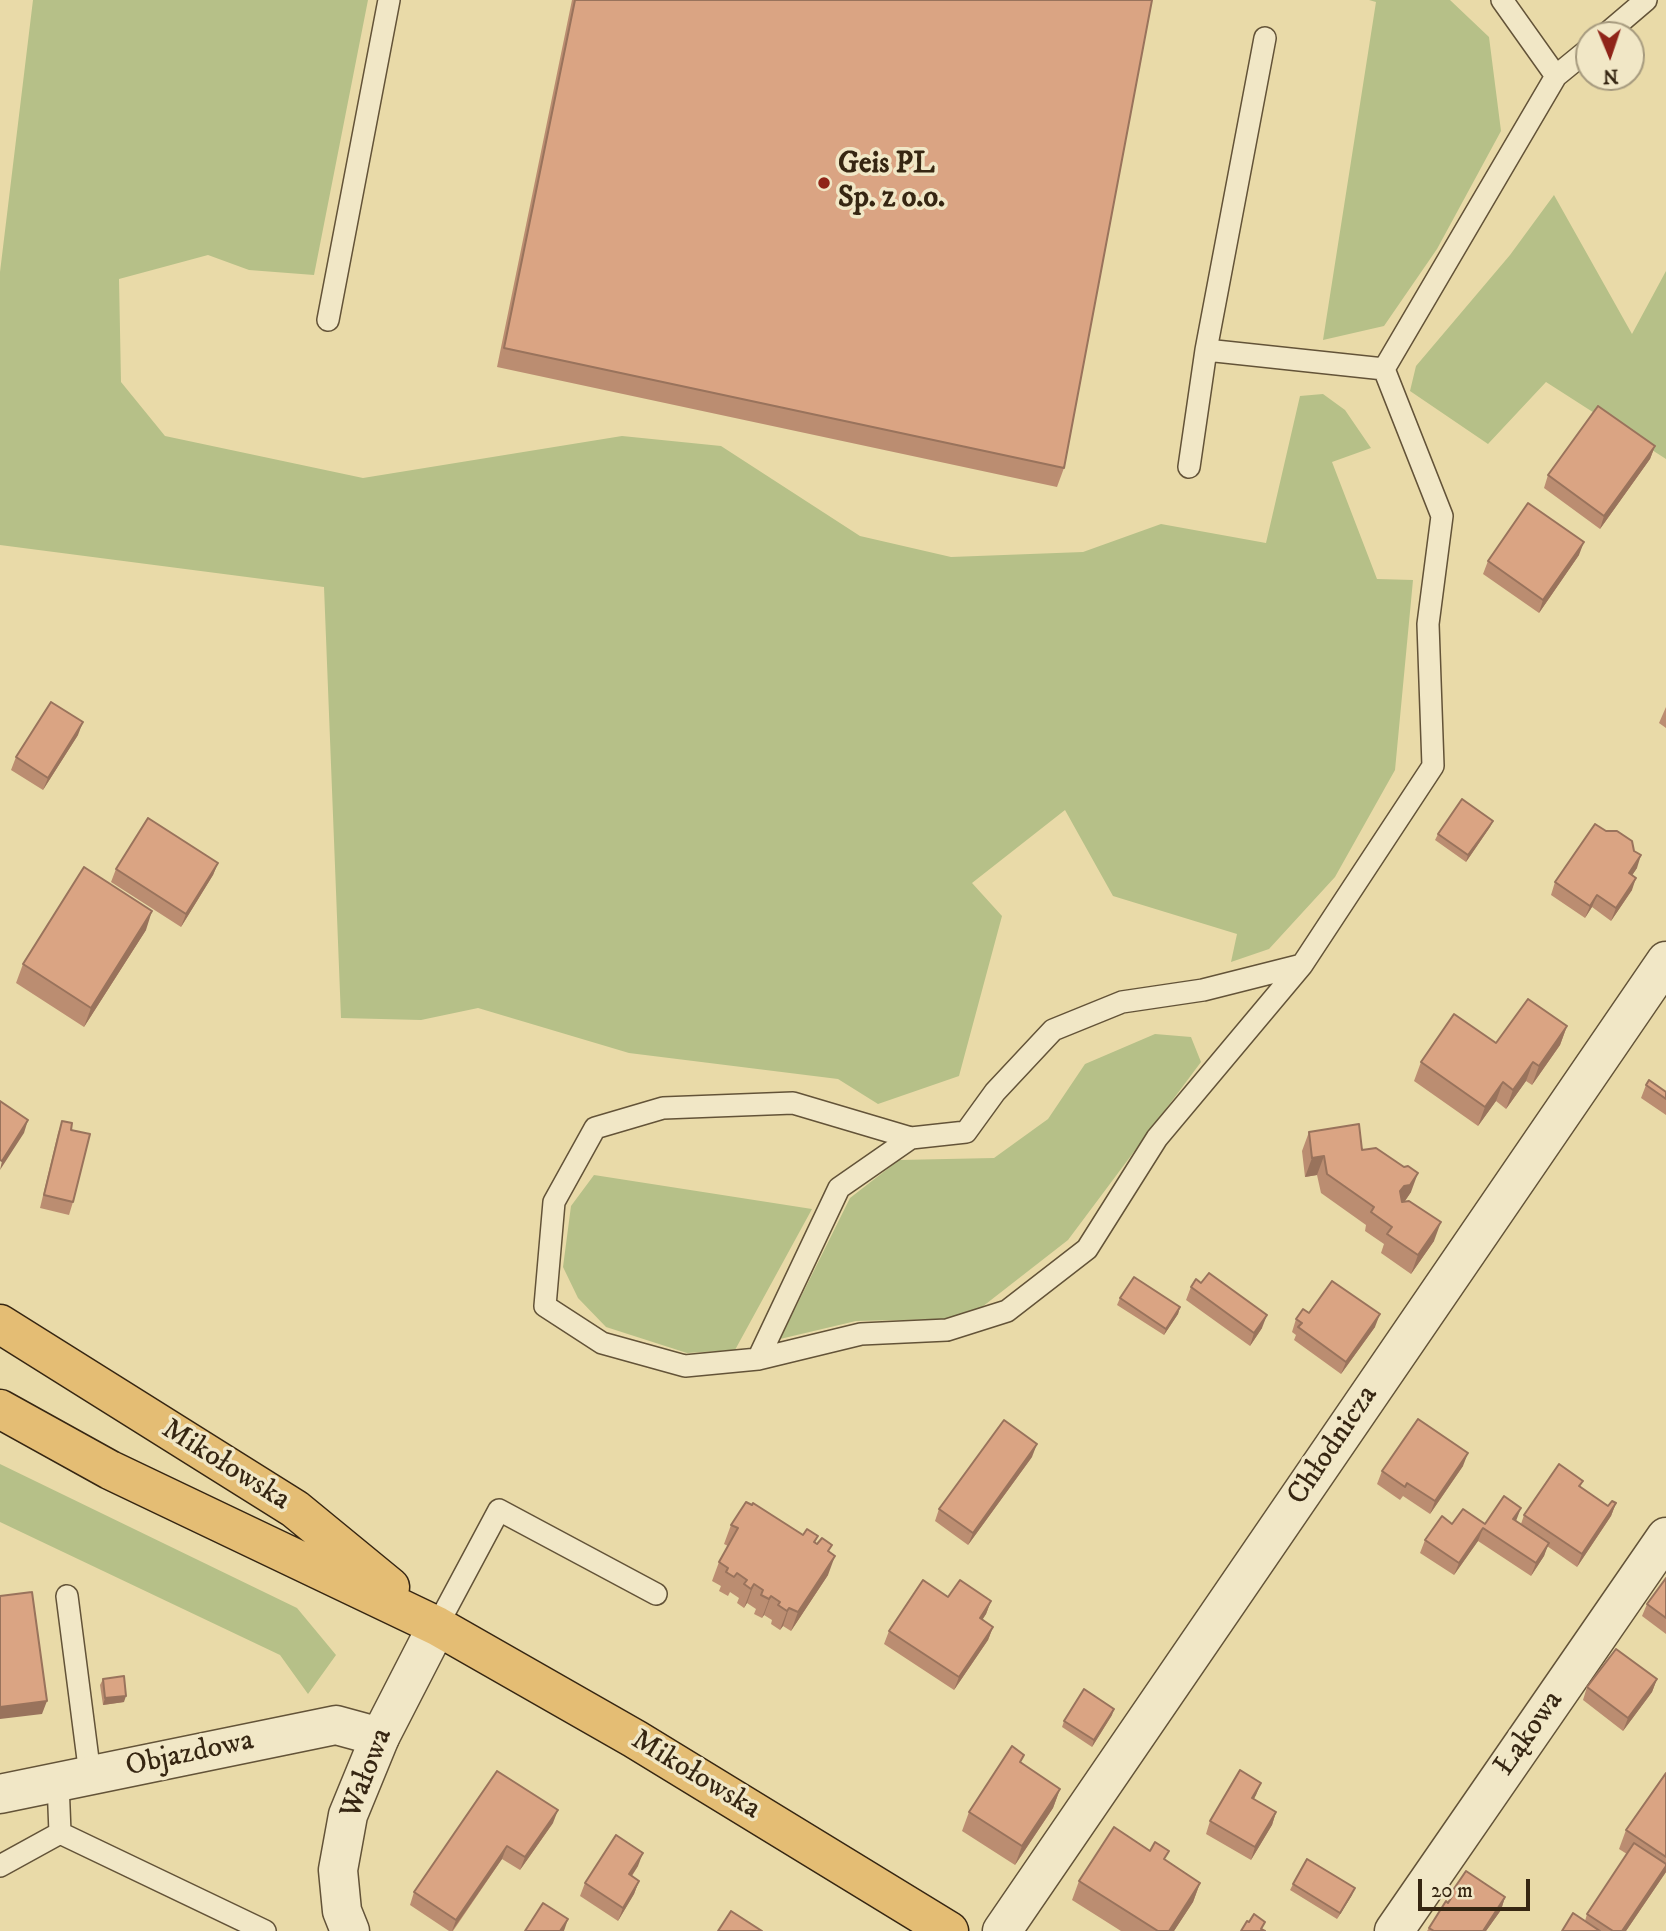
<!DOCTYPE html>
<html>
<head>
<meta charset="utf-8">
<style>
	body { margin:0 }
	#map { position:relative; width:1666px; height:1931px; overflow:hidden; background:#e9daa8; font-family:"IM FELL DW Pica",serif }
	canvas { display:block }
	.north { position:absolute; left:1575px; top:21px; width:70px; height:70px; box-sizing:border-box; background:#f1e7c6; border:2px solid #a69a7e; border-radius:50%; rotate:178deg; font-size:19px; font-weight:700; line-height:28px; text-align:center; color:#362612 }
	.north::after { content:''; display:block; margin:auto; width:24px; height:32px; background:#8f2418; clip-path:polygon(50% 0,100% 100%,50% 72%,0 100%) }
	.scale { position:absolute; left:1418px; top:1879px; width:112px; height:32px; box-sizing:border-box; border:4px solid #362612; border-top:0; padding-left:9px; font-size:21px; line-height:24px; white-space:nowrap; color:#362612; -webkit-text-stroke:5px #f1e7c6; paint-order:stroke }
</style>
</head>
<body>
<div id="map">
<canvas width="1666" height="1931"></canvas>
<div class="north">N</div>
<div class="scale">20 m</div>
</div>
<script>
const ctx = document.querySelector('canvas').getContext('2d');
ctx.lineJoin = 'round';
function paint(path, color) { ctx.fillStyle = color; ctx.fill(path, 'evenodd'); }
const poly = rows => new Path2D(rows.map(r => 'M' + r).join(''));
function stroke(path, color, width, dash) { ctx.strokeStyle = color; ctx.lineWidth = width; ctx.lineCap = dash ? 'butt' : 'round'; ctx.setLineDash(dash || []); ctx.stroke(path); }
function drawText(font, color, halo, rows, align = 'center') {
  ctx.font = font + ' "IM FELL DW Pica",serif'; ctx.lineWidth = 7; ctx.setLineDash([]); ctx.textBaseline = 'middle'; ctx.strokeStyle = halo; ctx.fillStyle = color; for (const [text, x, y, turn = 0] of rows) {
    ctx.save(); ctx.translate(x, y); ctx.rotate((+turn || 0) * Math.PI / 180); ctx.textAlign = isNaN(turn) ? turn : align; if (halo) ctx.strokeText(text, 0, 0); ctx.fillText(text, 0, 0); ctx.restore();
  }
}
paint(poly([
	[33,0,368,0,314,275,249,270,208,255,119,279,121,382,165,436,363,478,622,436,721,446,860,536,951,557,1083,552,1161,524,1266,543,1300,396,1323,394,1345,410,1371,448,1332,462,1377,579,1413,580,1395,770,1335,877,1269,949,1231,962,1237,934,1113,896,1065,810,972,883,1002,916,959,1076,878,1104,838,1079,629,1053,478,1008,421,1020,341,1018,324,587,0,545,0,272],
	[1369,0,1450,0,1489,37,1501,131,1437,249,1384,326,1323,340,1376,2],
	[1554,195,1632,334,1666,271,1666,459,1546,382,1488,444,1410,391,1416,366,1510,255],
	[1155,1034,1191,1037,1201,1062,1068,1240,982,1307,947,1319,856,1321,780,1339,850,1198,899,1160,994,1158,1048,1119,1085,1064],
	[594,1175,812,1209,735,1350,687,1353,606,1327,578,1298,563,1267,571,1206],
	[0,1464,297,1608,336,1655,308,1694,280,1655,0,1522]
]), '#b6c088');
const service = poly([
	[1502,0,1556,76],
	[1605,35,1646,0],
	[1265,38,1206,350,1384,369,1556,76,1589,49],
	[328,320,389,0],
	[1189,467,1206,350],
	[1302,965,1157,1138,1087,1249,1007,1311,947,1330,861,1334,758,1359,685,1366,602,1343,545,1306,554,1202,595,1128,663,1108,793,1103,911,1138,966,1132,995,1092,1053,1030,1122,1002,1203,990,1302,965,1433,766,1428,624,1442,516,1384,369],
	[758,1359,839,1188,911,1138],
	[67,1596,90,1775],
	[437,1626,499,1510,656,1594],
	[58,1782,60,1833],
	[0,1866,60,1833,265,1931]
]);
const minor = poly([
	[0,1794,336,1725,380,1737],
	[1002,1931,1666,961],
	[1394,1931,1666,1537]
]);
const tertiary = poly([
	[350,1931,342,1911,338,1870,348,1815,380,1737,437,1626]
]);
const primary = poly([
	[0,1324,295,1509,390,1587],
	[0,1409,110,1470,437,1626,635,1739,949,1931]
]);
stroke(service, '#635338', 24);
stroke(minor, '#635338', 41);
stroke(tertiary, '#635338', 41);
stroke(primary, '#362612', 41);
stroke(service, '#f1e7c6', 21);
stroke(minor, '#f1e7c6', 38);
stroke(tertiary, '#f1e7c6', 38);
stroke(primary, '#e4bd74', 38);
paint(poly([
	[572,0,1152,0,1064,468,1057,487,497,367],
	[1655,446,1650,459,1600,529,1544,488,1548,475],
	[1579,555,1539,613,1483,574,1488,561],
	[1666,707,1666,728,1659,723],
	[78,735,43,790,11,770,16,757],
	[1493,821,1490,827,1466,862,1435,840,1438,834],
	[218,863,213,875,181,927,111,882,116,869],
	[1637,868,1632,875,1632,890,1611,921,1592,907,1585,918,1551,895,1555,882],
	[146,930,84,1027,16,983,23,964],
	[1567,1026,1560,1045,1532,1085,1526,1081,1506,1109,1496,1101,1478,1126,1414,1081,1421,1062,1496,1043],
	[1646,1085,1666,1092,1666,1115,1641,1098],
	[62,1121,71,1130,73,1202,69,1215,40,1208,58,1133],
	[1309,1132,1362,1150,1411,1192,1404,1202,1434,1241,1411,1274,1381,1253,1384,1244,1365,1231,1366,1225,1321,1193,1317,1175,1305,1177,1302,1151],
	[1191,1287,1262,1328,1250,1346,1186,1300],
	[1120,1298,1180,1307,1178,1314,1164,1335,1117,1305],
	[1309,1313,1375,1327,1341,1374,1294,1340,1296,1335,1292,1332,1296,1319],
	[1032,1457,968,1545,935,1521,939,1509],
	[1463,1466,1430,1514,1403,1496,1400,1500,1377,1484,1382,1471],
	[1583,1481,1580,1487,1608,1506,1616,1503,1611,1516,1577,1567,1547,1546,1544,1556,1531,1576,1478,1541,1454,1575,1420,1553,1425,1540,1452,1524,1485,1524,1516,1521,1521,1524,1524,1515],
	[731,1525,803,1535,818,1536,815,1543,829,1552,828,1575,791,1631,783,1626,780,1630,771,1624,772,1620,764,1615,762,1618,754,1614,756,1609,747,1603,744,1608,737,1603,739,1598,730,1592,728,1596,719,1591,721,1586,712,1581,719,1562,728,1546,724,1544],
	[1666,1578,1666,1634,1642,1616,1647,1604],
	[948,1597,991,1601,986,1614,982,1620,993,1627,988,1640,954,1690,884,1644,889,1631],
	[103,1679,124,1702,103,1705,100,1685],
	[1657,1679,1652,1692,1623,1731,1583,1700,1587,1687],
	[1112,1715,1092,1747,1062,1727,1064,1721],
	[1666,1773,1666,1872,1626,1931,1562,1931,1585,1921,1587,1914,1627,1854,1619,1849,1626,1830],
	[1261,1783,1254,1799,1276,1812,1272,1825,1251,1860,1206,1834,1210,1821],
	[1060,1789,1053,1808,1015,1865,962,1831,969,1812],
	[553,1823,520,1870,502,1859,453,1931,449,1931,410,1905,414,1892],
	[1166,1860,1200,1883,1193,1902,1174,1931,1121,1931,1072,1900,1079,1881],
	[638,1866,632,1876,639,1881,634,1894,618,1921,580,1896,585,1883],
	[1293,1884,1352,1895,1337,1919,1290,1890],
	[1451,1893,1505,1897,1501,1910,1486,1931,1427,1931,1429,1928,1448,1902]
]), '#bb8d71');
paint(poly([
	[1655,446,1650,459,1600,529,1604,516],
	[1584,542,1579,555,1539,613,1543,600],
	[83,722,78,735,43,790,48,778],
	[1493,821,1490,827,1466,862,1468,855],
	[1641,855,1637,868,1625,886,1629,873],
	[218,863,213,875,181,927,186,914],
	[1636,878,1632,890,1611,921,1616,908],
	[1597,895,1592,907,1585,918,1590,906],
	[152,911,146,930,84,1027,91,1008],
	[1567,1026,1560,1045,1532,1085,1539,1066],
	[1533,1062,1526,1081,1506,1109,1513,1090],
	[1503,1082,1496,1101,1478,1126,1485,1107],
	[28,1120,24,1133,0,1170,2,1161],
	[1324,1156,1317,1175,1305,1177,1312,1158],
	[1418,1173,1411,1192,1403,1204,1394,1210,1400,1191,1404,1186],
	[1441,1222,1434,1241,1411,1274,1418,1255],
	[1180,1307,1178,1314,1164,1335,1166,1329],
	[1380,1314,1375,1327,1341,1374,1346,1362],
	[1267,1315,1262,1328,1250,1346,1254,1333],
	[1037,1444,1032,1457,968,1545,973,1533],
	[1468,1453,1463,1466,1430,1514,1435,1501],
	[1616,1503,1611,1516,1577,1567,1582,1554],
	[1521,1508,1516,1521,1508,1532,1513,1519],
	[1483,1528,1478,1541,1454,1575,1459,1563],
	[1549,1543,1544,1556,1531,1576,1536,1563],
	[835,1556,828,1575,791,1631,798,1612],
	[754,1584,747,1603,744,1608,751,1589],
	[771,1596,764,1615,762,1618,769,1599],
	[991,1601,986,1614,975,1631,980,1618],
	[789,1608,783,1626,780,1630,787,1611],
	[993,1627,988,1640,954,1690,959,1677],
	[1657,1679,1652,1692,1623,1731,1628,1718],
	[126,1696,124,1702,103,1705,105,1698],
	[47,1701,42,1714,0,1719,0,1707],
	[1114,1709,1112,1715,1092,1747,1094,1740],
	[1261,1783,1256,1795,1247,1811,1252,1798],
	[1060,1789,1053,1808,1015,1865,1022,1846],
	[558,1810,553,1823,520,1870,525,1857],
	[1276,1812,1272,1825,1251,1860,1255,1847],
	[507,1846,502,1859,452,1931,456,1920],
	[643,1853,638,1866,624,1887,629,1874],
	[1666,1866,1666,1872,1626,1931,1622,1931],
	[639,1881,634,1894,618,1921,623,1908],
	[1200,1883,1193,1902,1174,1931,1169,1931],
	[1355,1888,1352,1895,1337,1919,1340,1913],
	[1505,1897,1501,1910,1486,1931,1483,1931],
	[568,1919,564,1931,560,1931]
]), '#99735c');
const building = poly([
	[575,0,1152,0,1064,468,504,348,575,0],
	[1598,406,1655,446,1604,516,1548,475,1598,406],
	[1528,503,1584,542,1543,600,1488,561,1528,503],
	[51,702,83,722,48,778,16,757,51,702],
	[1462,799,1493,821,1468,855,1438,834,1462,799],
	[148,818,218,863,186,914,116,869,148,818],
	[1595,824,1606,831,1617,831,1632,841,1634,851,1641,855,1629,873,1636,878,1616,908,1597,895,1590,906,1555,882,1595,824],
	[84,867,152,911,91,1008,23,964,84,867],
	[1528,999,1567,1026,1539,1066,1533,1062,1513,1090,1503,1082,1485,1107,1421,1062,1454,1014,1496,1043,1528,999],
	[1649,1080,1666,1092,1666,1099,1646,1085,1649,1080],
	[0,1101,28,1120,2,1161,0,1160,0,1101],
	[62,1121,72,1123,71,1130,90,1134,73,1202,44,1195,62,1121],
	[1359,1124,1362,1150,1376,1148,1404,1167,1408,1166,1418,1173,1410,1185,1404,1186,1400,1191,1402,1202,1409,1201,1441,1222,1418,1255,1387,1234,1392,1227,1371,1212,1374,1207,1327,1174,1324,1156,1312,1158,1309,1132,1359,1124],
	[1209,1273,1267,1315,1254,1333,1191,1287,1196,1279,1201,1283,1209,1273],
	[1134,1277,1180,1307,1166,1329,1120,1298,1134,1277],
	[1332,1281,1380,1314,1346,1362,1298,1327,1302,1323,1296,1319,1303,1309,1309,1313,1332,1281],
	[1418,1419,1468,1453,1435,1501,1407,1483,1405,1487,1382,1471,1418,1419],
	[1004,1420,1037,1444,973,1533,939,1509,1004,1420],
	[1559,1464,1583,1481,1579,1486,1608,1506,1612,1501,1616,1503,1582,1554,1524,1515,1559,1464],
	[1504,1496,1521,1508,1513,1519,1549,1543,1536,1563,1483,1528,1459,1563,1425,1540,1442,1516,1452,1524,1463,1509,1485,1524,1504,1496],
	[746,1502,752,1505,753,1503,803,1535,807,1529,818,1536,814,1542,817,1544,822,1538,832,1545,828,1551,835,1556,798,1612,789,1608,787,1611,778,1605,780,1602,771,1596,769,1599,761,1595,763,1590,754,1584,751,1589,744,1584,747,1580,737,1573,734,1577,726,1572,728,1568,719,1562,738,1528,731,1525,746,1502],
	[1666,1578,1666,1618,1647,1604,1666,1578],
	[923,1580,948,1597,960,1580,991,1601,980,1618,993,1627,959,1677,889,1631,923,1580],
	[32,1592,47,1701,0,1707,0,1596,32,1592],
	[1616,1649,1657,1679,1628,1718,1587,1687,1616,1649],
	[124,1676,126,1696,105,1698,103,1679,124,1676],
	[1084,1689,1114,1709,1094,1740,1064,1721,1084,1689],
	[1012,1746,1024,1755,1020,1762,1060,1789,1022,1846,969,1812,1012,1746],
	[1240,1770,1261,1783,1252,1798,1276,1812,1255,1847,1210,1821,1240,1770],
	[497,1771,558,1810,525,1857,507,1846,456,1920,414,1892,497,1771],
	[1666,1773,1666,1857,1626,1830,1666,1773],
	[1114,1827,1150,1851,1155,1842,1169,1851,1164,1859,1200,1883,1169,1931,1158,1931,1079,1881,1114,1827],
	[616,1835,643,1853,629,1874,639,1881,623,1908,585,1883,616,1835],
	[1634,1843,1666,1864,1666,1866,1622,1931,1613,1931,1587,1914,1634,1843],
	[1307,1859,1355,1888,1340,1913,1293,1884,1307,1859],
	[1466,1871,1505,1897,1483,1931,1434,1931,1429,1928,1446,1901,1448,1903,1453,1895,1451,1893,1466,1871],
	[543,1903,568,1919,560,1931,525,1931,543,1903],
	[731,1911,762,1931,718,1931,731,1911],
	[1573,1913,1600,1931,1562,1931,1573,1913],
	[1254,1914,1265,1922,1261,1929,1265,1931,1241,1931,1247,1921,1249,1922,1254,1914]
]);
paint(building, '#daa483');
stroke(building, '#99735c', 2);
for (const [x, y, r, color] of [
	[824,183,7,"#8f2418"]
]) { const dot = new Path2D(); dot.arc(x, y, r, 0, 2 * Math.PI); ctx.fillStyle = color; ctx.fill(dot); stroke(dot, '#f1e7c6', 2.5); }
drawText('bold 30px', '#362612', '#f1e7c6', [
	["Geis PL",838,166],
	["Sp. z o.o.",838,200]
], 'left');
drawText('30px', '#362612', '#f1e7c6', [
	["Chłodnicza",1334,1446,-56],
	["Mikołowska",225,1466,32],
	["Łąkowa",1530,1734,-55],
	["Objazdowa",190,1755,-12],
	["Wałowa",368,1774,-69],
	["Mikołowska",695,1776,31]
]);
</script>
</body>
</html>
